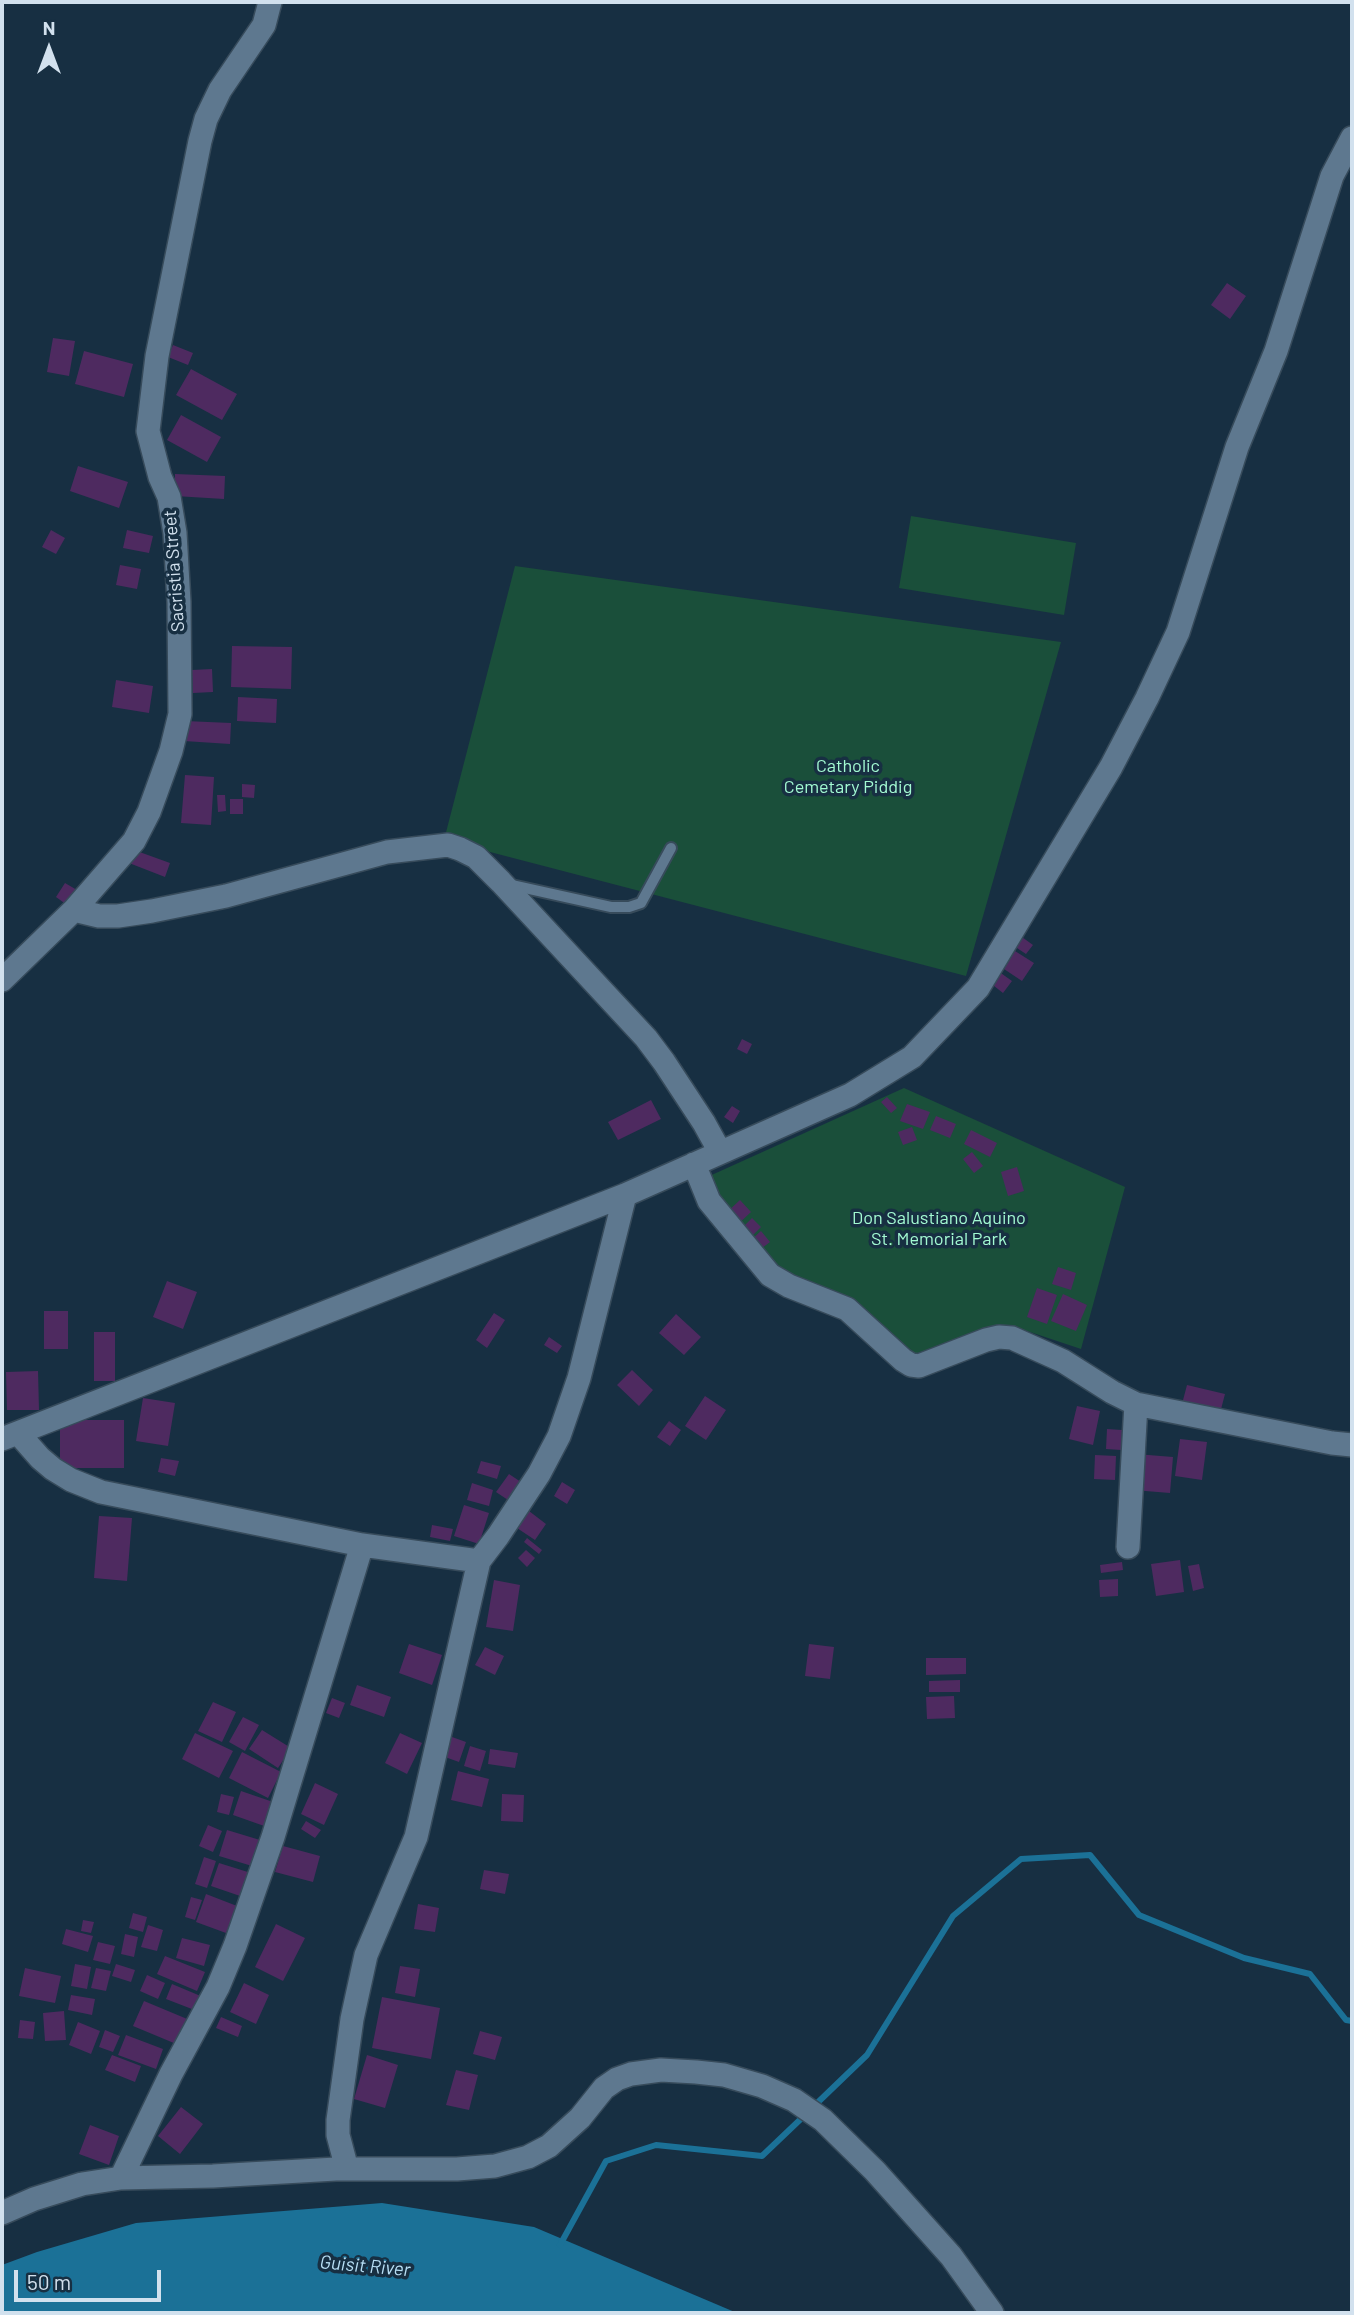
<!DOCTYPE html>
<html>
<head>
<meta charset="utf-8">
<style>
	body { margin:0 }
	#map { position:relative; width:1354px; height:2315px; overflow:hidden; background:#172f42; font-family:Barlow,sans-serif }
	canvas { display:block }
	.frame { position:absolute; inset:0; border:4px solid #d2e1ee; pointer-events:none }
	.north { position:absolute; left:14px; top:14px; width:70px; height:70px; -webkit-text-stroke:5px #172f42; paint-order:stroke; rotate:0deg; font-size:19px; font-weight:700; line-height:28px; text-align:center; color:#d2e1ee }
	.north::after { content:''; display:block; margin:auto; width:24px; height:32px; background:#d2e1ee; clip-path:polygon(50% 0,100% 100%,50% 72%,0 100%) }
	.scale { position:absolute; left:14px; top:2270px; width:147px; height:32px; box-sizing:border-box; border:4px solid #d2e1ee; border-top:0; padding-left:9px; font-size:21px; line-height:24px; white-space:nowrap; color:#d2e1ee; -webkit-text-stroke:5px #172f42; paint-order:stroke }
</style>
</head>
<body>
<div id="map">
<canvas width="1354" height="2315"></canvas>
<div class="frame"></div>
<div class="north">N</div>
<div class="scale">50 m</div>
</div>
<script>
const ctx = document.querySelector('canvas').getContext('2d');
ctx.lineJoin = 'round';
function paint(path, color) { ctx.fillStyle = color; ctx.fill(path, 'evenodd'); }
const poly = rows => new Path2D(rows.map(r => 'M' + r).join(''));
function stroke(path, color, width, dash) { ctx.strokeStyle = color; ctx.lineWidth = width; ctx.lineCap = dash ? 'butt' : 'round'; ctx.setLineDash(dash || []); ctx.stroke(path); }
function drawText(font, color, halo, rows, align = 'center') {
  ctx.font = font + ' Barlow,sans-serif'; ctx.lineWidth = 7; ctx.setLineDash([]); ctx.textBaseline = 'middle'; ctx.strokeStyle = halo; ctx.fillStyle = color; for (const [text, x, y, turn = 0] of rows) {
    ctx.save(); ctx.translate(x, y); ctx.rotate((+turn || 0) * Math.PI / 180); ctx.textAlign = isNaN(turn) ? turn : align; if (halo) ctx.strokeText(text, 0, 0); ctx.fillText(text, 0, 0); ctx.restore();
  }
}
paint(poly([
	[911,516,1076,543,1064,615,899,588],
	[515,566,1061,642,966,976,444,840],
	[904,1088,1125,1187,1081,1349,1024,1330,1002,1329,929,1353,913,1354,776,1275,705,1178]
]), '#1a4f3a');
paint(poly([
	[382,2203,534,2227,737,2313,2,2313,2,2265,37,2252,136,2223]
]), '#1b7197');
stroke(poly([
	[813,2107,867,2055,953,1916,1021,1859,1090,1855,1139,1915,1244,1958,1310,1974,1346,2020,1352,2021],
	[560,2245,606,2161,656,2145,762,2156,805,2115]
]), '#1b7197', 6);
paint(poly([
	[1227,283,1246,296,1230,319,1211,305],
	[53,338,75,341,69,376,47,372],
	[173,345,193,353,188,365,168,357],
	[84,351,133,364,124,397,75,384],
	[191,369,237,394,222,420,176,395],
	[181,415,221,437,207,462,167,440],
	[78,466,128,482,119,508,70,491],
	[175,474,225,476,224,499,175,496],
	[51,530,65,538,56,554,42,547],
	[127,530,153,536,149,553,123,548],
	[120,565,141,569,137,589,116,585],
	[232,646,292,647,291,689,231,687],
	[212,669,213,692,193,693,192,670],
	[116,680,153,686,149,713,112,707],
	[238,697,277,699,276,723,237,721],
	[185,721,231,723,230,744,184,741],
	[185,775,214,777,211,825,181,823],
	[242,784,255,785,254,798,242,797],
	[217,795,225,795,226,811,218,812],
	[230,799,243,799,243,814,230,814],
	[134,850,170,863,165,877,129,863],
	[65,883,77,890,67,905,56,897],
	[1015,932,1033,945,1026,954,1008,942],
	[1015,951,1034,963,1022,981,1004,969],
	[998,971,1012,981,1003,993,989,982],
	[742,1039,752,1044,747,1054,737,1049],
	[887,1097,897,1108,891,1113,881,1102],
	[651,1100,661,1119,618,1140,608,1122],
	[907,1104,930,1112,923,1129,900,1121],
	[732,1106,740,1111,733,1123,724,1117],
	[936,1116,956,1124,950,1138,930,1130],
	[912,1127,917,1140,903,1145,898,1132],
	[971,1130,997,1143,990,1157,964,1144],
	[972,1152,983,1166,974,1173,963,1159],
	[1017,1167,1024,1191,1008,1196,1001,1172],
	[740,1200,751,1212,736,1226,725,1214],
	[752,1218,761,1227,750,1238,741,1229],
	[761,1231,770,1242,758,1251,750,1241],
	[1058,1267,1076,1273,1071,1290,1052,1284],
	[167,1281,197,1292,183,1329,153,1317],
	[1037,1288,1057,1295,1047,1324,1027,1317],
	[1063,1294,1087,1305,1076,1331,1051,1321],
	[44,1311,68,1311,68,1349,44,1349],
	[494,1313,505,1320,487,1348,476,1340],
	[676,1314,701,1337,684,1355,659,1333],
	[94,1332,115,1332,115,1381,94,1381],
	[549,1337,562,1346,557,1353,544,1345],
	[632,1370,653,1390,639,1406,617,1385],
	[38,1371,39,1410,7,1410,6,1372],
	[1187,1385,1225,1394,1220,1413,1182,1404],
	[705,1396,726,1410,706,1440,685,1426],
	[143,1398,175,1403,168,1446,136,1441],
	[1077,1406,1100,1411,1093,1445,1069,1439],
	[60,1420,124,1420,124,1468,60,1468],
	[669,1421,681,1430,670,1446,657,1437],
	[1107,1429,1122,1430,1121,1450,1106,1449],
	[1180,1439,1207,1442,1202,1480,1175,1476],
	[1136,1454,1173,1457,1170,1493,1133,1490],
	[1095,1455,1116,1456,1115,1480,1094,1479],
	[161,1458,179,1461,175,1476,158,1472],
	[481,1461,501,1466,497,1479,477,1473],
	[509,1474,524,1484,511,1502,496,1492],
	[562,1482,575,1490,567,1504,554,1496],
	[472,1483,493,1490,489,1506,467,1500],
	[464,1505,489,1513,479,1544,454,1536],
	[529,1511,546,1524,535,1540,517,1528],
	[99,1516,132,1518,127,1581,94,1578],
	[432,1525,453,1529,450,1541,430,1537],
	[527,1538,542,1550,539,1554,524,1542],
	[526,1550,535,1558,527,1567,518,1558],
	[1180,1560,1184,1592,1156,1596,1151,1564],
	[1122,1562,1123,1570,1101,1573,1100,1565],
	[1199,1564,1204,1588,1193,1591,1188,1566],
	[1118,1579,1118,1596,1100,1597,1099,1580],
	[494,1580,520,1585,513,1631,486,1627],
	[409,1644,442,1655,432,1685,399,1673],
	[809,1644,834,1647,830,1679,805,1676],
	[485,1647,504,1656,495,1675,475,1665],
	[926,1658,966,1658,966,1674,926,1675],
	[960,1680,960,1692,929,1692,929,1681],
	[357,1685,391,1697,384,1717,350,1705],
	[954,1696,955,1718,927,1719,926,1697],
	[332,1698,345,1703,339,1718,326,1713],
	[213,1702,236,1712,222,1742,198,1731],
	[243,1717,259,1725,245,1751,229,1742],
	[262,1730,291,1748,278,1768,249,1749],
	[195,1733,233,1751,219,1778,182,1759],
	[400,1733,422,1743,407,1774,385,1763],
	[452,1737,466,1742,459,1762,445,1757],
	[470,1746,486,1751,480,1771,464,1766],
	[490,1749,518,1753,515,1768,488,1764],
	[242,1752,281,1772,268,1798,229,1778],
	[458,1771,489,1779,482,1807,451,1800],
	[315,1783,338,1794,324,1825,301,1814],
	[241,1791,276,1803,267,1827,233,1815],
	[221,1794,234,1797,229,1815,217,1812],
	[502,1794,524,1795,523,1822,501,1821],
	[306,1821,321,1830,315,1838,301,1829],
	[208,1825,222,1831,213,1852,199,1846],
	[227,1830,260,1840,252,1866,219,1856],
	[283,1846,320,1856,313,1882,275,1872],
	[204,1857,216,1861,207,1888,195,1884],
	[219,1863,251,1873,243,1897,211,1886],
	[484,1870,509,1874,505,1894,480,1889],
	[206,1894,237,1906,226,1933,196,1922],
	[191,1897,202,1900,195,1920,185,1917],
	[418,1904,439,1908,435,1932,414,1929],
	[133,1913,147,1917,143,1932,129,1928],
	[83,1920,94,1922,91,1933,81,1931],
	[276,1924,305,1938,283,1981,255,1967],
	[148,1925,163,1930,157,1951,141,1947],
	[66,1929,93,1936,88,1952,62,1944],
	[125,1934,138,1937,134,1957,121,1954],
	[182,1938,210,1945,204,1966,176,1958],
	[98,1942,115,1946,110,1964,93,1960],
	[165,1956,205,1972,197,1991,157,1974],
	[75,1964,91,1967,87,1989,71,1986],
	[116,1964,135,1970,131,1982,112,1976],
	[400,1966,420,1969,415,1997,395,1993],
	[25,1968,61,1976,55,2003,19,1996],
	[96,1968,111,1971,106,1991,91,1988],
	[147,1975,165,1983,158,1999,140,1991],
	[244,1983,269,1995,256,2024,230,2012],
	[172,1984,203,1997,197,2011,166,1999],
	[71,1995,95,1999,92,2015,68,2010],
	[382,1997,440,2008,431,2059,372,2048],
	[144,2001,192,2021,181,2046,133,2026],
	[64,2011,66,2040,45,2041,43,2013],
	[221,2017,242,2026,238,2037,216,2028],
	[20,2020,35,2022,33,2039,18,2038],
	[78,2022,100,2031,91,2054,69,2045],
	[105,2030,120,2036,113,2052,99,2047],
	[480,2031,502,2037,495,2060,473,2054],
	[126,2035,163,2049,156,2069,118,2055],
	[112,2055,141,2066,135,2082,105,2070],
	[367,2055,398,2065,385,2108,354,2099],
	[456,2070,478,2075,469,2110,446,2105],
	[181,2107,203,2124,180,2154,158,2136],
	[90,2125,119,2136,109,2165,79,2154]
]), '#4e2a60');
const service = poly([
	[507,884,611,907,629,907,641,903,671,848]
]);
const minor = poly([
	[74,910,99,916,118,916,152,911,226,896,387,852,448,845,460,849,476,857,501,882,646,1038,664,1062,704,1123,720,1152],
	[2,980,74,910,134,841,149,812,171,751,180,714,179,602,175,533,169,497,160,477,148,431,157,356,200,141,206,119,220,90,264,25,270,2],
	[694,1164,709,1201,770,1275,789,1286,847,1309,903,1360,911,1365,919,1366,986,1340,999,1337,1012,1338,1063,1361,1112,1392,1136,1404,1332,1443,1352,1445],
	[18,1433,40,1458,53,1469,71,1480,101,1492,362,1545,479,1561],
	[2,1439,625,1195,850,1095,912,1057,978,988,1111,767,1147,698,1178,632,1237,447,1276,351,1332,176,1352,138],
	[1128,1547,1136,1404],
	[347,2169,338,2135,338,2120,352,2019,366,1955,416,1837,479,1561,498,1536,539,1474,559,1436,579,1378,625,1195],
	[121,2178,171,2074,218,1987,235,1946,273,1837,362,1545],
	[2,2213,34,2199,82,2184,121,2178,213,2176,336,2169,457,2169,495,2166,528,2157,549,2146,580,2118,604,2088,617,2079,631,2074,661,2070,696,2072,724,2075,762,2086,794,2100,823,2120,875,2171,951,2256,992,2313]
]);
stroke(service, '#374b5b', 14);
stroke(minor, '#374b5b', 26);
stroke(service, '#5e788f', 10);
stroke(minor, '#5e788f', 23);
drawText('18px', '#d2e1ee', '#172f42', [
	["Sacristia Street",174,571,-94]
]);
drawText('18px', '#a3fad2', '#172f42', [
	["Catholic",848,766],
	["Cemetary Piddig",848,787],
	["Don Salustiano Aquino",939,1218],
	["St. Memorial Park",939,1239]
]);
drawText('italic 19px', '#b7def4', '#172f42', [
	["Guisit River",365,2266,5]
]);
</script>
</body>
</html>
